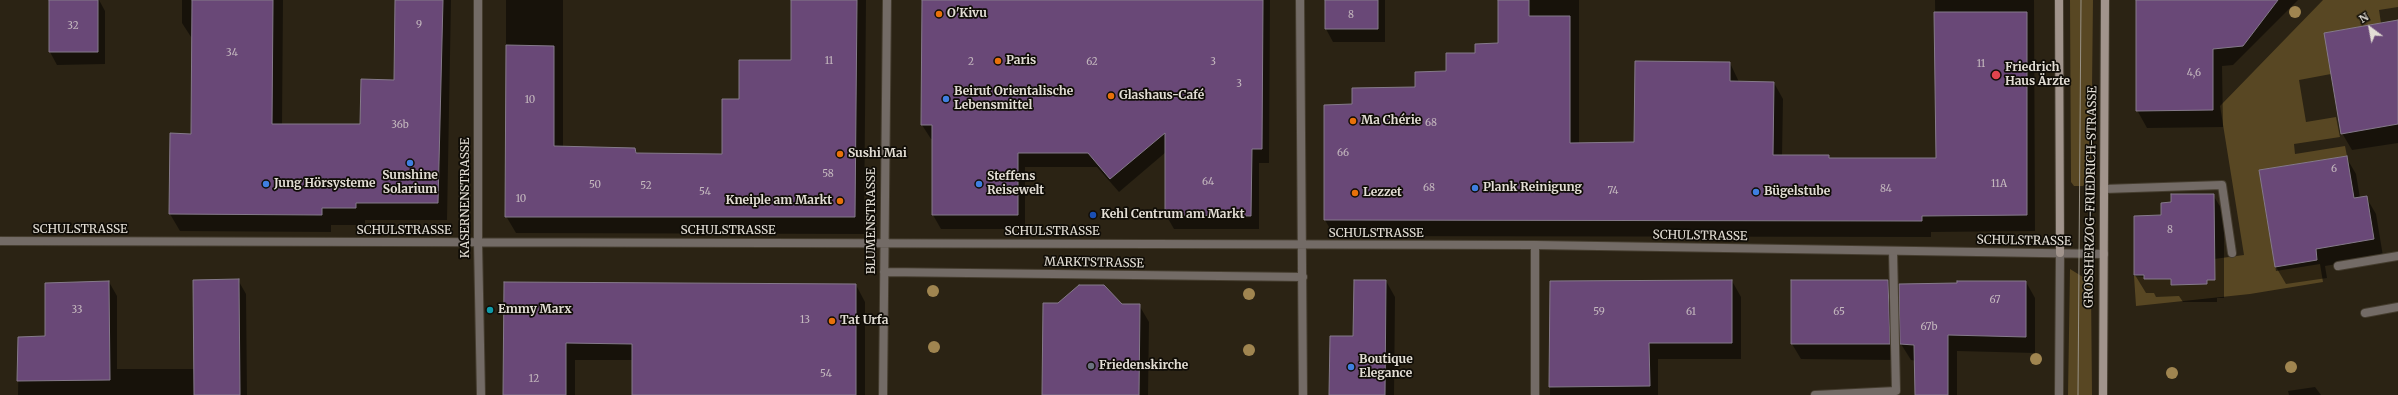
<!DOCTYPE html>
<html>
<head>
<meta charset="utf-8">
<style>
	body { margin:0 }
	#map { position:relative; width:2398px; height:395px; overflow:hidden; background:#2b2314; font-family:Merriweather,serif }
	canvas { display:block }
	.north { position:absolute; left:2350px; top:8px; width:40px; height:40px; -webkit-text-stroke:3px #100d07; paint-order:stroke; rotate:328deg; font-size:11px; font-weight:700; line-height:16px; text-align:center; color:#e3ded5 }
	.north::after { content:''; display:block; margin:auto; width:14px; height:18px; background:#e3ded5; clip-path:polygon(50% 0,100% 100%,50% 72%,0 100%) }
</style>
</head>
<body>
<div id="map">
<canvas width="2398" height="395"></canvas>
<div class="north">N</div>
</div>
<script>
const ctx = document.querySelector('canvas').getContext('2d');
ctx.lineJoin = 'round';
function paint(path, color) { ctx.fillStyle = color; ctx.fill(path, 'evenodd'); }
const poly = rows => new Path2D(rows.map(r => 'M' + r).join(''));
function stroke(path, color, width, dash) { ctx.strokeStyle = color; ctx.lineWidth = width; ctx.lineCap = dash ? 'butt' : 'round'; ctx.setLineDash(dash || []); ctx.stroke(path); }
function drawText(font, color, halo, rows, align = 'center') {
  ctx.font = font + ' Merriweather,serif'; ctx.lineWidth = 3.5; ctx.setLineDash([]); ctx.textBaseline = 'middle'; ctx.strokeStyle = halo; ctx.fillStyle = color; for (const [text, x, y, turn = 0] of rows) {
    ctx.save(); ctx.translate(x, y); ctx.rotate((+turn || 0) * Math.PI / 180); ctx.textAlign = isNaN(turn) ? turn : align; if (halo) ctx.strokeText(text, 0, 0); ctx.fillText(text, 0, 0); ctx.restore();
  }
}
paint(poly([
	[2070,0,2093,0,2091,177,2083,186,2074,186,2071,182],
	[2323,0,2398,0,2398,7,2379,10,2381,23,2325,33,2331,74,2299,80,2306,122,2336,117,2340,137,2294,144,2295,154,2345,146,2347,156,2259,170,2276,271,2320,264,2323,282,2250,294,2136,306,2134,276,2171,279,2172,285,2206,284,2207,280,2214,280,2214,259,2244,255,2220,106],
	[2070,269,2083,277,2091,287,2092,395,2068,395]
]), '#584723');
paint(poly([
	[50,0,99,0,105,11,105,64,57,65,50,52],
	[182,0,283,0,282,125,361,125,395,81,396,0,451,0,447,220,365,220,365,225,331,225,331,232,180,231,170,214,192,135,193,40,182,23],
	[506,0,563,0,563,147,635,149,638,154,723,155,740,100,792,61,792,0,866,0,864,234,516,233,506,216],
	[923,0,1270,0,1269,163,1259,163,1259,229,1174,229,1166,215,1166,152,1119,192,1097,167,1025,167,1025,229,941,229,933,215,933,139,931,139,922,125],
	[1326,0,1385,0,1385,42,1333,42,1326,29],
	[1499,0,1579,0,1579,144,1635,143,1730,63,1739,82,1774,83,1783,99,1782,156,1828,156,1830,159,1937,159,1935,0,2034,0,2035,231,1931,232,1931,237,1334,236,1325,220,1353,105,1416,88,1476,54,1499,44],
	[2137,0,2298,0,2233,65,2222,66,2223,127,2147,128,2137,110],
	[2398,21,2398,143,2352,150,2342,133],
	[2346,157,2356,174,2360,198,2366,197,2376,214,2383,256,2325,266,2327,278,2286,284,2276,267,2260,171],
	[2213,195,2224,213,2224,298,2217,298,2217,302,2183,302,2179,296,2156,297,2154,293,2146,293,2135,275,2135,217,2162,216],
	[238,280,246,294,247,395,18,395,19,338,46,337,109,282,117,296,117,369,195,369],
	[1386,281,1395,297,1394,395,1330,395,1354,336],
	[1732,281,1741,297,1741,359,1658,359,1658,395,1550,395,1551,282],
	[1888,281,1897,297,1898,360,1801,359,1792,344],
	[2026,282,2035,298,2035,353,1957,351,1957,395,1916,395,1916,361,1911,360,1901,344,1900,285],
	[505,283,856,285,865,302,865,395,633,395,633,360,575,360,575,395,505,395],
	[1122,305,1139,305,1149,322,1148,395,1043,395],
	[2315,387,2321,395,2289,395,2288,391]
]), '#0007');
const building = poly([
	[49,0,98,0,98,52,49,52,49,0],
	[192,0,273,0,272,124,360,124,361,79,394,80,395,0,443,0,438,203,356,203,356,208,322,208,322,215,169,214,170,133,191,134,192,0],
	[791,0,857,0,855,217,505,217,506,45,554,46,554,146,635,148,636,153,722,154,722,99,739,99,739,60,791,60,791,0],
	[922,0,1263,0,1262,149,1252,149,1251,216,1165,215,1165,133,1110,179,1088,153,1018,153,1018,215,932,215,932,125,921,125,922,0],
	[1325,0,1378,0,1378,29,1325,29,1325,0],
	[1498,0,1529,0,1529,16,1570,16,1570,143,1634,142,1635,61,1730,62,1730,81,1774,82,1773,155,1829,155,1829,158,1936,158,1934,12,2027,12,2027,215,1922,216,1922,221,1324,220,1324,105,1352,104,1352,88,1415,87,1415,72,1446,71,1446,53,1475,53,1475,44,1498,43,1498,0],
	[2136,0,2278,0,2243,46,2213,49,2213,110,2136,111,2136,0],
	[2398,20,2398,124,2341,134,2324,33,2398,20],
	[2347,156,2354,198,2367,196,2374,239,2316,249,2317,260,2275,267,2259,170,2347,156],
	[2171,194,2214,194,2215,280,2207,280,2207,284,2171,285,2171,279,2144,279,2144,275,2134,275,2134,216,2161,215,2161,203,2171,202,2171,194],
	[239,279,240,395,194,395,193,280,239,279],
	[1354,280,1386,280,1385,395,1329,395,1330,336,1353,336,1354,280],
	[1732,280,1732,343,1649,343,1650,386,1549,387,1550,281,1732,280],
	[1791,280,1888,280,1890,344,1791,344,1791,280],
	[109,281,110,380,17,381,18,337,45,336,45,283,109,281],
	[1957,281,2026,281,2026,337,1948,335,1948,395,1915,395,1914,345,1900,344,1899,284,1957,283,1957,281],
	[504,282,856,284,856,395,632,395,632,344,566,343,566,395,503,395,504,282],
	[1079,285,1104,285,1122,304,1140,304,1139,395,1042,395,1043,303,1058,303,1079,285]
]);
paint(building, '#694877');
stroke(building, '#857a8a', 1);
const lane = poly([
	[2104,189,2222,185,2232,253],
	[2338,266,2398,256],
	[2365,313,2398,307],
	[1535,395,1535,245],
	[1815,395,1896,391,1893,251]
]);
const street = poly([
	[478,0,478,243,481,395],
	[1300,0,1303,395],
	[0,241,1535,245,2104,254],
	[884,272,1303,277],
	[883,395,887,0],
	[2059,395,2060,253]
]);
const secondary = poly([
	[2059,0,2060,253],
	[2103,395,2105,0]
]);
stroke(lane, '#453d2f', 10);
stroke(street, '#453d2f', 10);
stroke(secondary, '#453d2f', 10);
stroke(lane, '#736b66', 8);
stroke(street, '#736b66', 8);
stroke(secondary, '#a1948c', 8);
stroke(poly([
	[2078,395,2081,0]
]), '#989287', 1);
ctx.fillStyle = '#a08550';
for (const [x, y] of [
	[2295,12],
	[933,291],
	[1249,294],
	[934,347],
	[1249,350],
	[2036,359],
	[2291,367],
	[2172,373]
]) { ctx.beginPath(); ctx.arc(x, y, 6, 0, 2 * Math.PI); ctx.fill(); }
for (const [x, y, r, color] of [
	[939,14,4,"#e8710a"],
	[998,61,4,"#e8710a"],
	[1996,75,5,"#e0444e"],
	[1111,96,4,"#e8710a"],
	[946,99,4,"#3f7fe0"],
	[1353,121,4,"#e8710a"],
	[840,154,4,"#e8710a"],
	[410,163,4,"#3f7fe0"],
	[266,184,4,"#3f7fe0"],
	[979,184,4,"#3f7fe0"],
	[1475,188,4,"#3f7fe0"],
	[1756,192,4,"#3f7fe0"],
	[1355,193,4,"#e8710a"],
	[840,201,4,"#e8710a"],
	[1093,215,4,"#1a4fb4"],
	[490,310,4,"#0f9aa8"],
	[832,321,4,"#e8710a"],
	[1091,366,4,"#6b7280"],
	[1351,367,4,"#3f7fe0"]
]) { const dot = new Path2D(); dot.arc(x, y, r, 0, 2 * Math.PI); ctx.fillStyle = color; ctx.fill(dot); stroke(dot, '#100d07', 1.5); }
drawText('10px', '#c4b8be', null, [
	["8",1351,15],
	["9",419,25],
	["32",73,26],
	["34",232,53],
	["11",829,61],
	["2",971,62],
	["62",1092,62],
	["3",1213,62],
	["11",1981,64],
	["4,6",2194,73],
	["3",1239,84],
	["10",530,100],
	["68",1431,123],
	["36b",400,125],
	["66",1343,153],
	["6",2334,169],
	["58",828,174],
	["64",1208,182],
	["11A",1999,184],
	["50",595,185],
	["52",646,186],
	["68",1429,188],
	["84",1886,189],
	["74",1613,191],
	["54",705,192],
	["10",521,199],
	["8",2170,230],
	["67",1995,300],
	["33",77,310],
	["59",1599,312],
	["61",1691,312],
	["65",1839,312],
	["13",805,320],
	["67b",1929,327],
	["54",826,374],
	["12",534,379]
]);
drawText('bold 12px', '#e3ded5', '#100d07', [
	["O'Kivu",947,14],
	["Paris",1006,61],
	["Friedrich",2005,68],
	["Haus Ärzte",2005,82],
	["Beirut Orientalische",954,92],
	["Lebensmittel",954,106],
	["Glashaus-Café",1119,96],
	["Ma Chérie",1361,121],
	["Sushi Mai",848,154],
	["Sunshine",410,176,"center"],
	["Solarium",410,190,"center"],
	["Steffens",987,177],
	["Reisewelt",987,191],
	["Jung Hörsysteme",274,184],
	["Plank Reinigung",1483,188],
	["Bügelstube",1764,192],
	["Lezzet",1363,193],
	["Kneiple am Markt",832,201,"right"],
	["Kehl Centrum am Markt",1101,215],
	["Emmy Marx",498,310],
	["Tat Urfa",840,321],
	["Boutique",1359,360],
	["Elegance",1359,374],
	["Friedenskirche",1099,366]
], 'left');
drawText('12px', '#e3ded5', '#100d07', [
	["GROSSHERZOG-FRIEDRICH-STRASSE",2091,197,-89],
	["KASERNENSTRASSE",466,198,-90],
	["BLUMENSTRASSE",872,221,-90],
	["SCHULSTRASSE",80,230],
	["SCHULSTRASSE",404,231],
	["SCHULSTRASSE",728,231],
	["SCHULSTRASSE",1052,232],
	["SCHULSTRASSE",1376,234],
	["SCHULSTRASSE",1700,236,1],
	["SCHULSTRASSE",2024,241,1],
	["MARKTSTRASSE",1094,263,1]
]);
</script>
</body>
</html>
